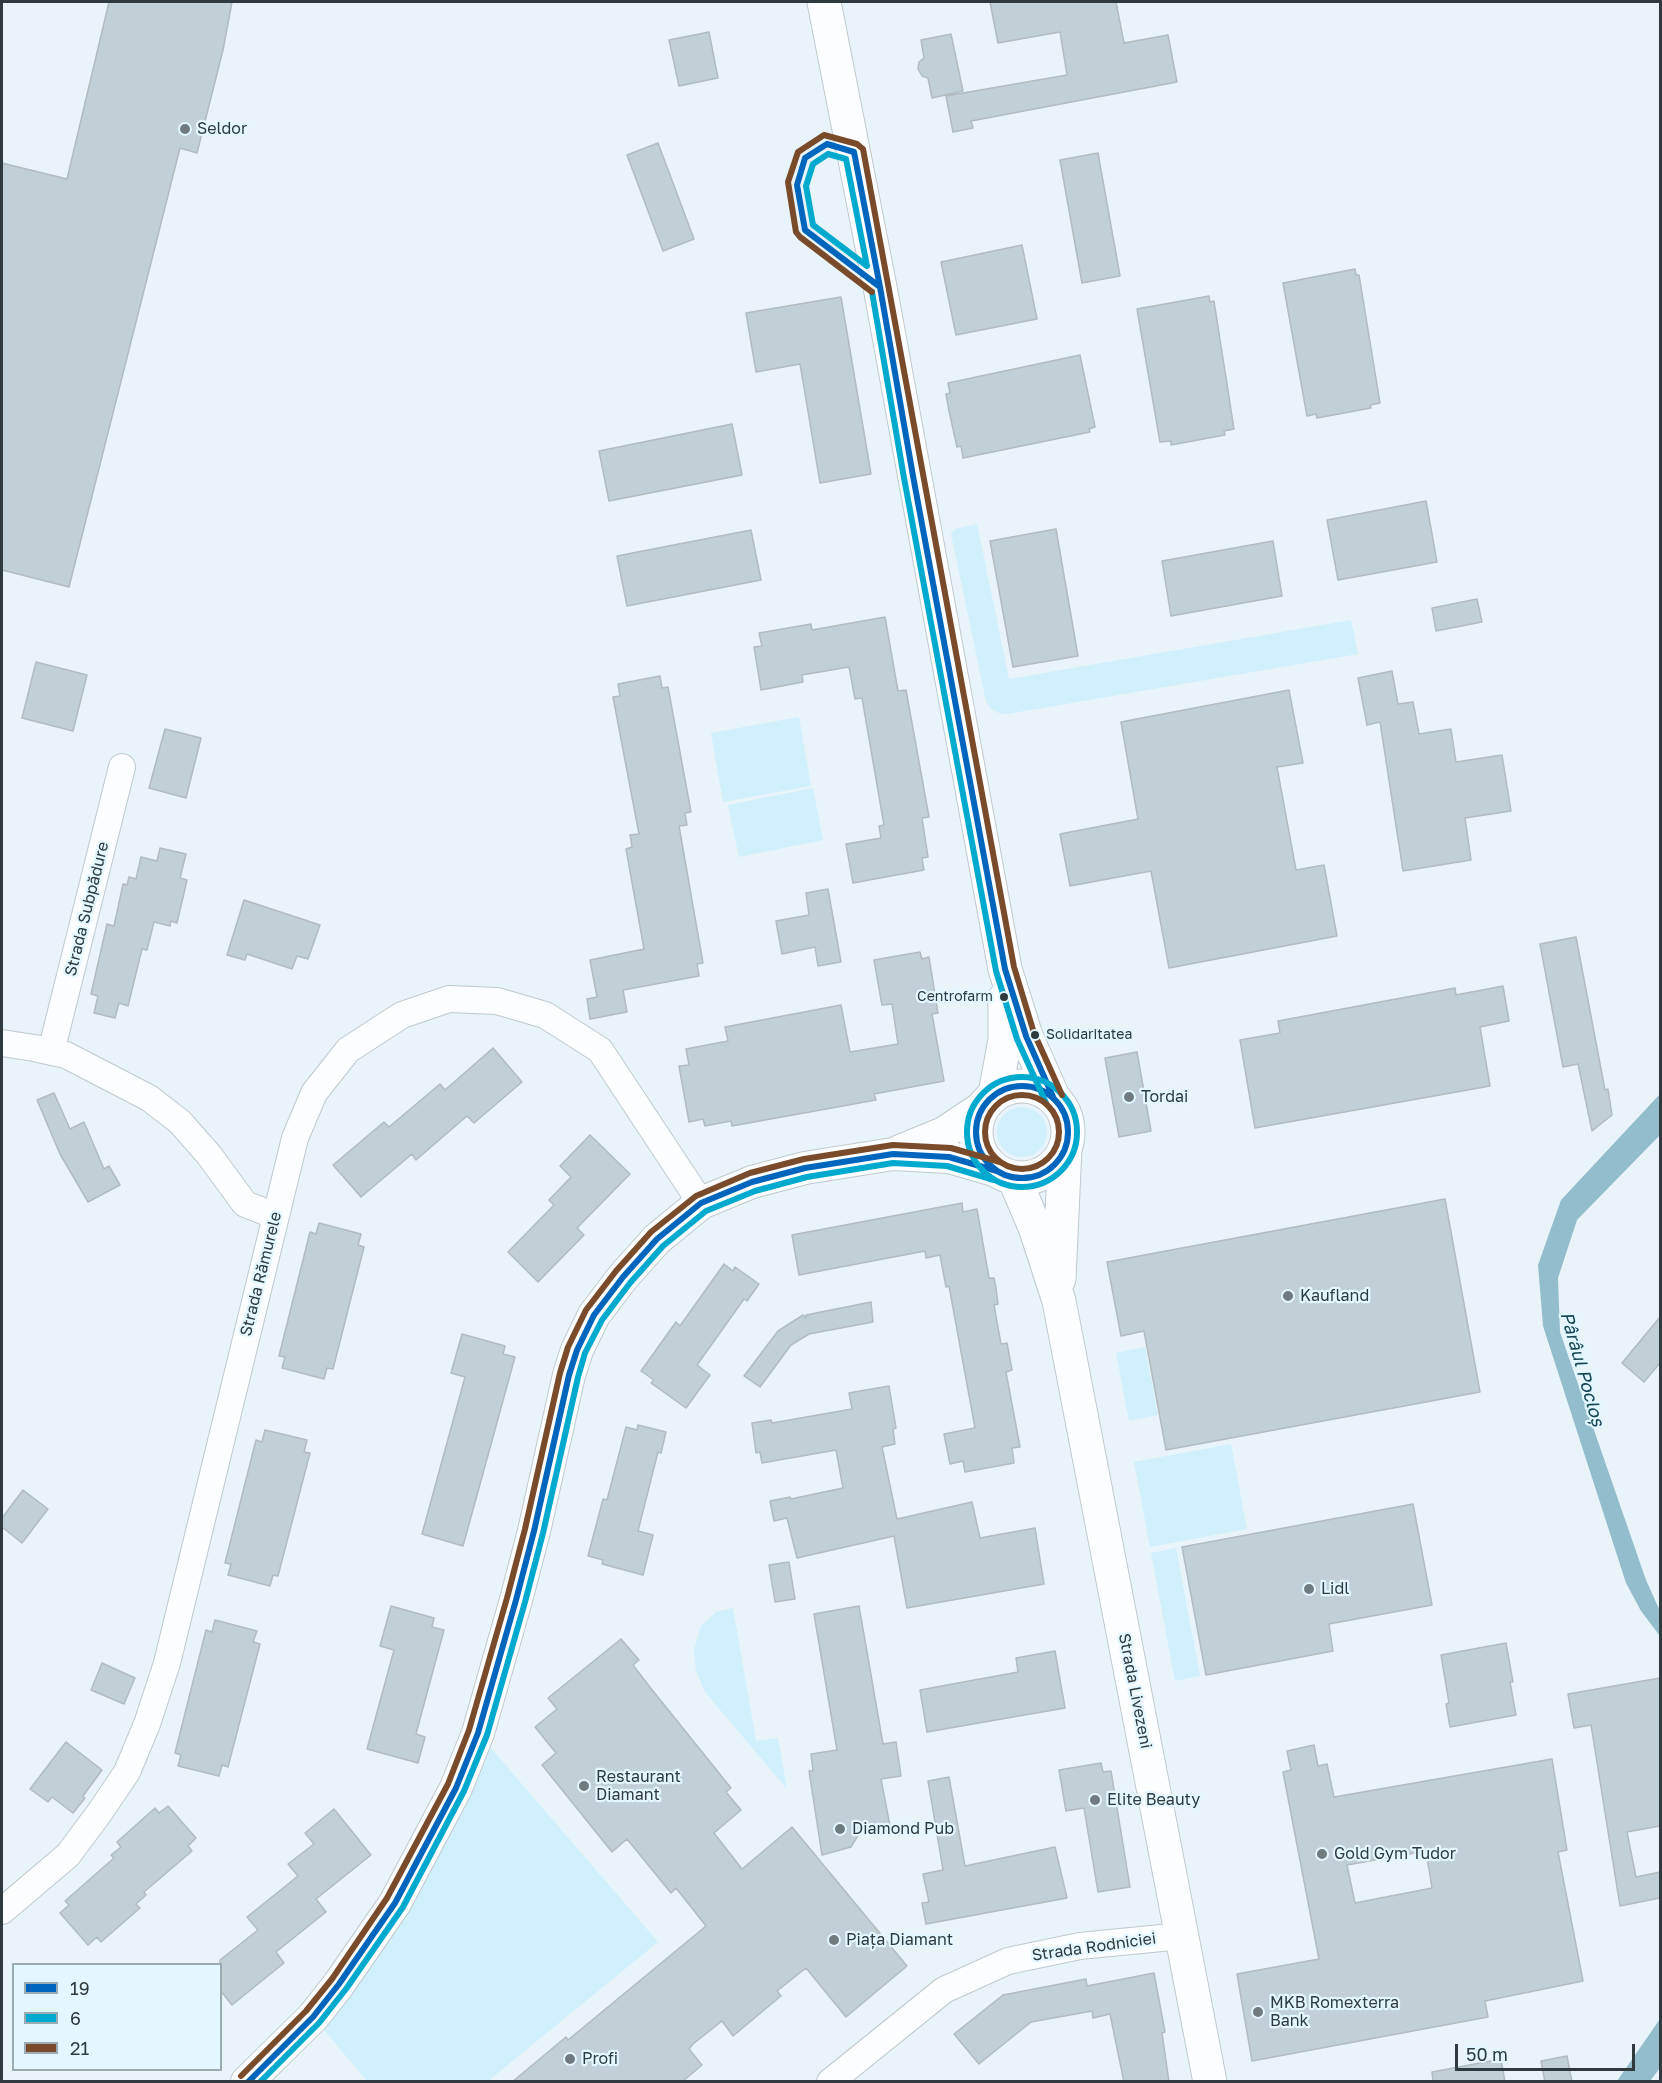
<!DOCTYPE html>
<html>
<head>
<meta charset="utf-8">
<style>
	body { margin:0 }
	#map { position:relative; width:1662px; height:2083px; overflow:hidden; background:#e8f4f9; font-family:"Golos Text",sans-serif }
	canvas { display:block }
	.frame { position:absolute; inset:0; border:3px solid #2f3a3e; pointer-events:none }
	.legend { position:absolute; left:12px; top:1963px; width:210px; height:108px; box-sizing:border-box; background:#e2f7ff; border:2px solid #9aabb2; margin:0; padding:8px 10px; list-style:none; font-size:18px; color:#2f3a3e }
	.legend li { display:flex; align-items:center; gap:12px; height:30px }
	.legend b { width:30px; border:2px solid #9aabb2 }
	.scale { position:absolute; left:1455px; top:2044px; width:180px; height:27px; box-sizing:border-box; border:3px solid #2f3a3e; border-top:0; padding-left:8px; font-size:18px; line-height:21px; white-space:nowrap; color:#2f3a3e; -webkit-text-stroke:4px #e2f7ff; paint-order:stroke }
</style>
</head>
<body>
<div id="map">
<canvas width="1662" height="2083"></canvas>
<div class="frame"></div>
<ul class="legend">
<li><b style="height:8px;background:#0065bd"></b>19</li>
<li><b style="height:8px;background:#00a9ce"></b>6</li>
<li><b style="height:8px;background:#7a4b2a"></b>21</li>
</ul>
<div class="scale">50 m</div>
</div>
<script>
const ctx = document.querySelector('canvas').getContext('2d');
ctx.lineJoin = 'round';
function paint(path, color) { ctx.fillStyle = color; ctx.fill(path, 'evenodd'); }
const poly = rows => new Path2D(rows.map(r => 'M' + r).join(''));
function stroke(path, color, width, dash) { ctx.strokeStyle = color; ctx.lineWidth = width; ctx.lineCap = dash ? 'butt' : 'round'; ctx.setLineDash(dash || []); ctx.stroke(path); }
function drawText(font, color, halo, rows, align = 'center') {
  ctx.font = font + ' "Golos Text",sans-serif'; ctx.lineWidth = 4.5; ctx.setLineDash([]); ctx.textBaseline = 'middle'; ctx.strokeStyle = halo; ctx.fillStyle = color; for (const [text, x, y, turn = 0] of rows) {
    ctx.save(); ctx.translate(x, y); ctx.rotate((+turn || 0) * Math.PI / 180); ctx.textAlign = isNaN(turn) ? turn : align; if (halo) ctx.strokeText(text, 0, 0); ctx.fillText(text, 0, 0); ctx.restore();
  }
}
paint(poly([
	[977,524,1009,679,1351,620,1358,654,1007,714,999,713,991,709,986,701,951,534,955,529],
	[799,717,811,786,723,802,711,733],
	[813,788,823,840,739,857,728,805],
	'997 1132a25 25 0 1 1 50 0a25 25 0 1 1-50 0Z',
	[1145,1347,1158,1415,1129,1421,1116,1353],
	[1231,1444,1247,1529,1150,1547,1134,1462],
	[1176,1548,1200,1676,1175,1681,1151,1553],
	[733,1608,756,1741,778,1738,787,1789,705,1692,696,1671,694,1650,701,1626,716,1612],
	[478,1733,658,1942,488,2081,367,2081,313,2017]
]), '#cff0fc');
paint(poly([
	[1660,1094,1660,1135,1577,1220,1558,1278,1560,1332,1646,1580,1660,1611,1660,1636,1641,1611,1626,1583,1543,1326,1538,1265,1561,1200],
	[1660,2019,1660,2068,1650,2081,1617,2081]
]), '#93bdcd');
const building = poly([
	[109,2,232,2,223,50,197,153,180,148,69,587,2,570,2,163,67,179,109,2],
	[990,2,1116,2,1124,43,1168,35,1177,82,971,121,973,128,953,132,946,96,1067,75,1060,32,998,43,990,2],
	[709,32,718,78,679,86,669,40,709,32],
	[951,34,963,91,932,98,928,78,922,76,918,69,919,62,924,58,921,40,951,34],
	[658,143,694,239,663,251,627,155,658,143],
	[1098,153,1120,276,1082,283,1060,160,1098,153],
	[1022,245,1037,319,956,335,941,262,1022,245],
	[1355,269,1356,275,1359,275,1380,403,1370,405,1371,408,1317,418,1316,414,1307,416,1283,283,1355,269],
	[1209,296,1210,302,1214,301,1234,429,1224,431,1225,435,1171,445,1171,441,1160,442,1137,309,1209,296],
	[841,297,871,474,820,483,800,364,756,372,746,313,841,297],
	[1080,355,1095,427,1089,429,1090,432,963,458,961,446,957,447,949,411,946,394,950,393,948,383,1080,355],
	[732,424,742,475,609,501,599,451,732,424],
	[1426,501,1437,562,1338,580,1327,520,1426,501],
	[1056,529,1078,656,1013,667,990,541,1056,529],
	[751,530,761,580,627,606,617,556,751,530],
	[1273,541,1282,596,1171,616,1162,561,1273,541],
	[1477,599,1482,622,1436,631,1432,608,1477,599],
	[885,617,898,691,906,690,929,817,922,818,928,857,922,858,924,870,853,883,846,844,881,838,879,826,884,825,862,698,855,699,849,667,802,675,803,682,761,690,754,647,762,646,759,633,811,624,812,630,885,617],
	[36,662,87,675,73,731,22,718,36,662],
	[1392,671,1398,704,1413,702,1419,734,1451,729,1456,762,1502,755,1511,811,1465,818,1471,860,1403,871,1380,722,1367,725,1358,678,1392,671],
	[660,676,662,688,668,687,691,812,685,813,687,825,679,826,703,963,697,964,699,976,623,990,627,1012,590,1019,587,999,597,997,590,960,644,949,626,849,632,847,630,835,639,834,613,697,620,696,618,684,660,676],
	[1289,690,1303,763,1277,767,1296,870,1324,865,1337,936,1169,968,1151,871,1070,886,1060,834,1138,819,1121,722,1289,690],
	[165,729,201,738,186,798,149,788,165,729],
	[160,848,186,854,180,878,187,880,177,923,171,921,170,926,154,922,147,950,142,949,128,1006,119,1003,115,1018,94,1013,98,996,91,994,107,924,114,926,123,884,127,885,129,877,136,879,141,857,157,861,160,848],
	[828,889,841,962,818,966,815,947,782,954,776,921,809,915,806,893,828,889],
	[244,900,320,925,308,959,297,956,292,969,247,954,245,960,227,955,244,900],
	[1576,937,1605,1090,1608,1089,1612,1115,1592,1131,1578,1064,1563,1067,1540,944,1576,937],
	[920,952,922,959,929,957,938,1013,932,1014,944,1081,874,1094,876,1100,732,1126,731,1121,705,1126,703,1119,689,1122,679,1066,689,1065,686,1049,728,1041,725,1027,841,1005,850,1052,898,1044,892,1004,882,1005,874,960,920,952],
	[1503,986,1509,1021,1480,1027,1490,1086,1255,1128,1240,1040,1280,1033,1278,1021,1455,988,1456,995,1503,986],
	[493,1048,522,1082,474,1123,467,1116,416,1160,412,1154,361,1197,333,1165,384,1122,389,1127,440,1084,445,1090,493,1048],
	[1137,1052,1151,1131,1119,1137,1105,1058,1137,1052],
	[54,1093,70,1129,84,1122,104,1169,109,1166,120,1185,88,1202,60,1154,37,1100,54,1093],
	[590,1135,630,1174,577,1228,584,1235,538,1282,508,1252,554,1205,549,1200,571,1177,560,1166,590,1135],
	[1445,1199,1480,1392,1166,1450,1144,1331,1121,1336,1107,1262,1445,1199],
	[962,1203,963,1212,977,1209,989,1278,994,1278,996,1288,998,1304,994,1305,1001,1344,1007,1343,1012,1370,1006,1372,1020,1447,1012,1448,1014,1463,965,1472,963,1461,950,1464,944,1434,975,1428,949,1286,946,1287,940,1255,926,1258,925,1251,799,1275,792,1235,962,1203],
	[319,1223,361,1234,358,1245,364,1247,333,1369,327,1368,324,1379,282,1368,285,1357,279,1356,310,1232,316,1234,319,1223],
	[724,1264,733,1271,735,1267,759,1284,747,1301,744,1299,697,1365,710,1375,686,1408,651,1383,654,1380,641,1371,676,1322,680,1326,724,1264],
	[871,1302,873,1322,809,1334,791,1345,760,1387,744,1376,778,1331,803,1315,806,1318,806,1315,871,1302],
	[1660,1317,1660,1363,1644,1382,1622,1363,1660,1317],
	[462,1334,505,1346,503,1354,515,1357,463,1546,422,1534,465,1377,451,1373,462,1334],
	[889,1386,896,1428,893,1429,895,1444,882,1447,897,1519,972,1502,980,1538,1035,1528,1044,1584,907,1608,894,1536,797,1558,787,1518,774,1521,770,1501,790,1497,791,1499,843,1488,836,1450,762,1463,760,1452,756,1453,752,1423,771,1420,772,1423,852,1409,849,1393,889,1386],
	[638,1425,666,1432,661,1453,658,1452,638,1531,653,1535,643,1575,602,1564,603,1560,588,1556,603,1499,607,1500,626,1427,637,1430,638,1425],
	[265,1430,307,1440,304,1452,310,1453,278,1576,273,1575,270,1586,228,1575,231,1564,225,1563,256,1440,262,1442,265,1430],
	[23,1490,48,1509,22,1543,2,1527,2,1518,23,1490],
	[1413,1504,1432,1605,1329,1624,1333,1651,1206,1675,1182,1547,1413,1504],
	[789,1562,795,1599,775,1602,769,1565,789,1562],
	[391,1606,434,1618,432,1627,444,1630,416,1734,425,1737,418,1763,367,1749,394,1650,380,1646,391,1606],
	[859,1606,883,1744,896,1742,901,1776,881,1779,890,1826,860,1832,851,1847,822,1855,809,1771,813,1771,811,1754,837,1750,814,1614,859,1606],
	[215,1620,257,1631,253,1642,260,1644,228,1767,222,1765,219,1776,178,1766,181,1755,175,1753,206,1630,212,1632,215,1620],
	[621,1639,639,1660,633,1665,649,1686,731,1788,726,1792,741,1810,714,1833,742,1869,792,1827,907,1966,846,2017,806,1968,777,1991,781,1996,733,2036,722,2021,693,2044,689,2049,702,2065,682,2082,512,2082,566,2037,568,2040,706,1926,676,1888,671,1893,627,1839,612,1852,542,1765,556,1753,535,1727,557,1709,548,1698,621,1639],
	[1506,1643,1513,1682,1510,1682,1516,1715,1450,1727,1446,1704,1449,1703,1441,1655,1506,1643],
	[1055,1651,1065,1708,927,1732,920,1690,1018,1672,1016,1658,1055,1651],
	[102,1663,135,1678,124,1704,91,1690,102,1663],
	[1660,1678,1660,1826,1627,1832,1636,1877,1660,1872,1660,1898,1620,1906,1591,1725,1574,1728,1568,1694,1660,1678],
	[66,1742,102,1770,83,1796,85,1798,73,1813,52,1797,48,1802,30,1789,66,1742],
	[1314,1745,1318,1766,1327,1764,1334,1797,1552,1759,1567,1850,1558,1852,1583,1981,1485,2001,1488,2017,1252,2061,1237,1974,1319,1959,1283,1772,1291,1770,1287,1751,1314,1745],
	[1426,1851,1432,1888,1355,1903,1347,1865,1426,1851],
	[1101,1763,1103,1772,1111,1771,1130,1887,1098,1892,1084,1808,1066,1811,1059,1770,1101,1763],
	[949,1777,965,1866,1055,1847,1067,1898,926,1924,922,1903,929,1902,923,1874,943,1870,928,1781,949,1777],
	[168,1806,196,1838,188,1846,192,1851,144,1892,146,1895,136,1904,140,1908,101,1942,97,1937,88,1945,60,1913,69,1905,65,1901,114,1858,111,1855,121,1847,117,1842,155,1808,159,1813,168,1806],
	[334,1809,371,1855,316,1899,326,1912,276,1952,284,1963,232,2005,220,1990,220,1960,258,1930,247,1917,298,1876,288,1864,314,1844,305,1833,334,1809],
	[1154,1973,1165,2032,1162,2033,1169,2082,1124,2082,1110,2014,1093,2018,1092,2011,1031,2022,979,2064,954,2034,1003,1995,1086,1979,1087,1986,1154,1973],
	[1567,2056,1572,2082,1545,2082,1541,2061,1567,2056],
	[1501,2059,1505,2082,1433,2082,1432,2072,1501,2059]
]);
paint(building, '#c0d0d6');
stroke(building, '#b2bbbf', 1.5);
const minor = poly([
	[2,1043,34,1048,66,1055,149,1098,180,1122,209,1155,245,1204,276,1216],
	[51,1052,122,767],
	[2,1911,68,1855,100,1812,127,1772,147,1724,167,1663,295,1138,314,1093,348,1050,402,1015,449,999,497,1001,545,1015,600,1050,701,1203],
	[830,2082,944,1990,1008,1961,1080,1946,1182,1936]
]);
const tertiary = poly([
	[900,1151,944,1133,983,1107],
	[247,2082,313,2017,339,1984,395,1903,456,1788,478,1733,516,1600,534,1531,569,1375,577,1350,594,1315,623,1277,657,1239,701,1203,752,1182,805,1168,893,1154,949,1157,997,1171]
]);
const secondary = poly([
	[824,2,880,287,1005,969,1026,1036,1054,1099],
	'976 1132a46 46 0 1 1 92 0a46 46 0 1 1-92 0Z',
	[995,1094,1005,1040,1005,998],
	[1014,1178,1035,1227,1059,1301,1210,2082],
	[1059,1279,1065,1148]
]);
stroke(minor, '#bfc9ce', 28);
stroke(tertiary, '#bfc9ce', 34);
stroke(secondary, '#bfc9ce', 35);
stroke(minor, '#fcfdfe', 26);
stroke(tertiary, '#fcfdfe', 32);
stroke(secondary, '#fcfdfe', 33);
stroke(poly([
	[827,144,854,152,880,287,805,230,797,185,805,158,827,144],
	[880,287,913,476,1005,969,1026,1036,1054,1099],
	'976 1132a46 46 0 1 1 92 0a46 46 0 1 1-92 0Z',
	[248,2082,313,2017,339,1984,395,1903,456,1788,478,1733,516,1600,534,1531,569,1375,577,1350,594,1315,623,1277,657,1239,701,1203,752,1182,805,1168,893,1154,949,1157,997,1171]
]), '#0065bd', 6);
stroke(poly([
	[828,154,846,159,867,266,813,225,806,186,813,164,828,154],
	[872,292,904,478,996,971,1017,1039,1046,1103],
	'967 1132a55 55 0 1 1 110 0a55 55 0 1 1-110 0Z',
	[260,2082,319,2023,346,1989,403,1907,464,1791,487,1735,525,1602,543,1533,578,1377,585,1353,602,1320,630,1283,663,1246,706,1211,755,1191,807,1177,893,1163,947,1166,994,1180]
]), '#00a9ce', 6);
stroke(poly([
	[872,292,800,237,796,232,788,182,798,152,824,135,857,144,863,149,1014,967,1034,1033,1062,1095],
	'985 1132a37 37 0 1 1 74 0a37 37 0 1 1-74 0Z',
	[241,2076,306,2011,332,1979,387,1898,448,1784,469,1730,507,1598,525,1529,560,1373,568,1347,586,1310,616,1271,651,1232,696,1196,750,1173,804,1159,893,1145,951,1148,1000,1162]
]), '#7a4b2a', 6);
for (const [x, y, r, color] of [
	[185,129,6,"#707b7f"],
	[1004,997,5,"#2f3a3e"],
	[1035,1035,5,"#2f3a3e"],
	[1129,1097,6,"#707b7f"],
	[1288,1296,6,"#707b7f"],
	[1309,1589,6,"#707b7f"],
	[584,1786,6,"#707b7f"],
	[1095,1800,6,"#707b7f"],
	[840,1829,6,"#707b7f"],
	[1322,1854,6,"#707b7f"],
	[834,1940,6,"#707b7f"],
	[1258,2012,6,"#707b7f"],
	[570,2059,6,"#707b7f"]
]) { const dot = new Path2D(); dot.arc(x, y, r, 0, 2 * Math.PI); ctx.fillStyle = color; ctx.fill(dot); stroke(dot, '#e2f7ff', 2); }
drawText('14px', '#2f3a3e', '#e2f7ff', [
	["Centrofarm",993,997],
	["Solidaritatea",1046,1035,"left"]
], 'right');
drawText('16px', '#2f3a3e', '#e2f7ff', [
	["Seldor",197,129],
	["Tordai",1141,1097],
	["Kaufland",1300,1296],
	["Lidl",1321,1589],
	["Restaurant",596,1777],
	["Diamant",596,1795],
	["Elite Beauty",1107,1800],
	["Diamond Pub",852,1829],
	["Gold Gym Tudor",1334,1854],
	["Piața Diamant",846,1940],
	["MKB Romexterra",1270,2003],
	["Bank",1270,2021],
	["Profi",582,2059]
], 'left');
drawText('16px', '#2f3a3e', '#e2f7ff', [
	["Strada Subpădure",87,909,-76],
	["Strada Rămurele",261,1274,-76],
	["Strada Livezeni",1135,1691,79],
	["Strada Rodniciei",1094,1947,-8]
]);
drawText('italic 18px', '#164656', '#e2f7ff', [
	["Pârâul Pocloș",1582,1369,74]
]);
</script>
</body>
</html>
